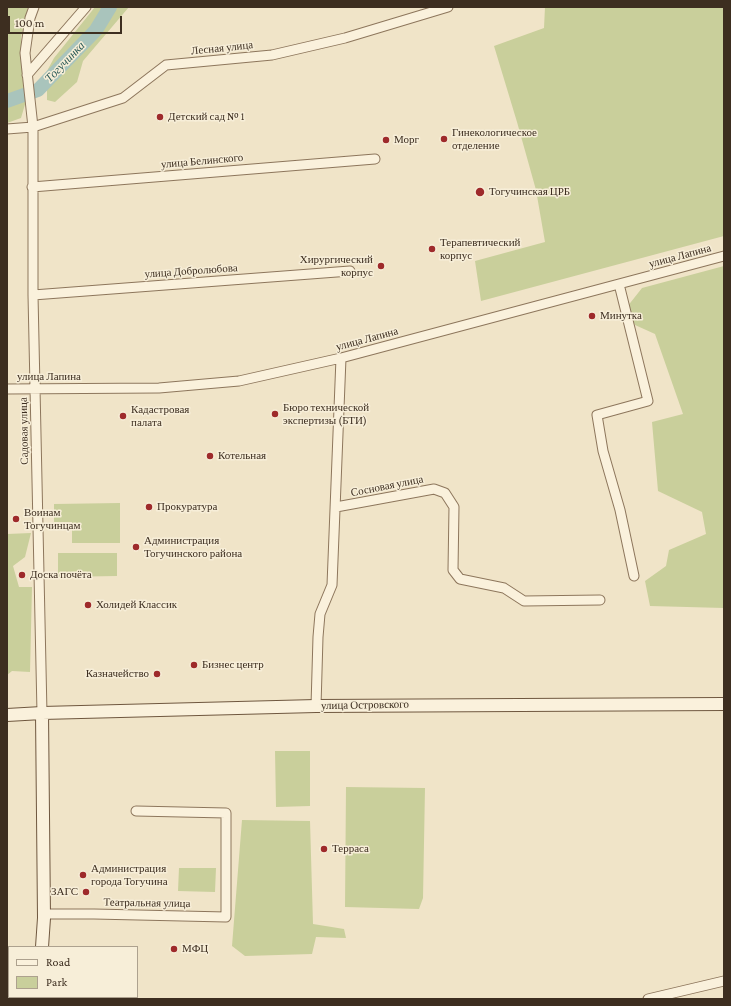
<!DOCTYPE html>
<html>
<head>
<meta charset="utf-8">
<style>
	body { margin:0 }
	#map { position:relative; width:731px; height:1006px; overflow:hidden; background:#f0e4c8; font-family:"Crimson Pro",serif }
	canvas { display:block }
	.frame { position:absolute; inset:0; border:8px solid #3d2e20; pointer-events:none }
	.legend { position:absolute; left:8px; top:946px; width:130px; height:52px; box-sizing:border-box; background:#f7eed8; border:1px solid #ada18e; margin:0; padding:5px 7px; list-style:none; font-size:12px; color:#3d2e20 }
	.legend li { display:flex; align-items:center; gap:8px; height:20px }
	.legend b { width:20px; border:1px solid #ada18e }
	.scale { position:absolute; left:8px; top:16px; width:114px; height:18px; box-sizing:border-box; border:2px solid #3d2e20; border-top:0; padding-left:5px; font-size:12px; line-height:14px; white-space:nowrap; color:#3d2e20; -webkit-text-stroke:3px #f7eed8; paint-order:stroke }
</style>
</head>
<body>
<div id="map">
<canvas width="731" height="1006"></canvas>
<div class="frame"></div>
<ul class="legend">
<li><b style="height:5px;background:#faf1dc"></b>Road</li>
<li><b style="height:11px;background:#c9cf9b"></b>Park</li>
</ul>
<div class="scale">100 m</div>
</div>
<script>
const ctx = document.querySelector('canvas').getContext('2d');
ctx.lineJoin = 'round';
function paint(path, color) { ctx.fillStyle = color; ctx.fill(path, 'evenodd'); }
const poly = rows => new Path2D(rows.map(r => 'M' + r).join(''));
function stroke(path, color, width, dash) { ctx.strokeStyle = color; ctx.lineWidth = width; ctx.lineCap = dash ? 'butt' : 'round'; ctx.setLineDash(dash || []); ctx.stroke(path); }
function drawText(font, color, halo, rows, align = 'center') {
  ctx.font = font + ' "Crimson Pro",serif'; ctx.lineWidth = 3; ctx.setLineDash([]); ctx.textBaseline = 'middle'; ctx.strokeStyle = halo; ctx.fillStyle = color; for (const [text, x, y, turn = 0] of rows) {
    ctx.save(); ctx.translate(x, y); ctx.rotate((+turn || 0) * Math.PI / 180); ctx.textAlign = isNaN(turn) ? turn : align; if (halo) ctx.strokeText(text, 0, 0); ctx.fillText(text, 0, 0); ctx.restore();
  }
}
paint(poly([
	[7,7,28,7,21,37,22,67,26,101,21,118,7,123],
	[95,7,129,7,83,61,77,82,55,102,47,100,47,71,54,58],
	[545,7,724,7,724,236,481,301,475,261,545,242,536,190,517,122,494,46,544,28],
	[724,266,724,608,650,606,645,581,666,566,669,550,706,534,702,512,658,491,652,422,683,414,655,334,635,325,627,307,642,288],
	[120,503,120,543,72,543,72,522,54,522,54,504],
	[31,533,25,557,13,566,19,587,32,587,30,672,12,671,7,675,7,534],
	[58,553,117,553,117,576,58,577],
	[275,751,310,751,310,806,276,807],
	[346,787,425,788,423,898,419,909,345,907],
	[242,820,310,821,313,924,344,929,346,938,316,937,312,954,245,956,232,946],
	[179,868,216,868,215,892,178,891],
	[48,997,132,997,132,999,48,999]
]), '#c9cf9b');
stroke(poly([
	[7,101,38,90,96,30,110,7]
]), '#a9c4bc', 14);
const street = poly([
	[34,7,30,18,25,53,33,127,33,295,42,713],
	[27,75,86,7],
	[7,129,33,127,123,98,166,65,272,55,345,38,448,7],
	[32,187,375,159],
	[619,284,648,401,597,415,603,451,620,510,634,576],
	[33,295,350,271],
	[7,389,159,388,239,381,341,358,724,256],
	[336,507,434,489,445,493,454,507,453,570,460,579,504,588,524,601,600,600],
	[316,706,318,637,320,614,332,585,341,358],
	[43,914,94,914,226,917,226,813,136,811],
	[648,999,724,981]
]);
const secondary = poly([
	[42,713,44,918,42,947],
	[7,715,42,713,316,706,724,704],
	[20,999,21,997]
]);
stroke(street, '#8d765c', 11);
stroke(secondary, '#6f573f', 14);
stroke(street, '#faf1dc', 9);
stroke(secondary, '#faf1dc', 12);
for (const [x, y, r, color] of [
	[160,117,4,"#9e2a2b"],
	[444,139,4,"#9e2a2b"],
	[386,140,4,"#9e2a2b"],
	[480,192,5,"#9e2a2b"],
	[432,249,4,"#9e2a2b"],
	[381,266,4,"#9e2a2b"],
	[592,316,4,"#9e2a2b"],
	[275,414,4,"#9e2a2b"],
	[123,416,4,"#9e2a2b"],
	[210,456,4,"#9e2a2b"],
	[149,507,4,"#9e2a2b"],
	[16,519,4,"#9e2a2b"],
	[136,547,4,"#9e2a2b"],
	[22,575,4,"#9e2a2b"],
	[88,605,4,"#9e2a2b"],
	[194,665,4,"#9e2a2b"],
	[157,674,4,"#9e2a2b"],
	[324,849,4,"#9e2a2b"],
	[83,875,4,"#9e2a2b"],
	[86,892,4,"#9e2a2b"],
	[174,949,4,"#9e2a2b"]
]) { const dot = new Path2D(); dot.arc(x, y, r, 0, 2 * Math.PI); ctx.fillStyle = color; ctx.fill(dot); stroke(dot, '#f7eed8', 1.5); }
drawText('11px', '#3d2e20', '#f7eed8', [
	["Лесная улица",222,48,-6],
	["улица Белинского",202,161,-5],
	["улица Лапина",680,256,-15],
	["улица Добролюбова",191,271,-4],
	["улица Лапина",367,339,-15],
	["улица Лапина",49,377],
	["Садовая улица",24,431,-91],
	["Сосновая улица",387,486,-11],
	["улица Островского",365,705,-1],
	["Театральная улица",147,903,1]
]);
drawText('11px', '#3d2e20', '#f7eed8', [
	["Детский сад № 1",168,117],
	["Гинекологическое",452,133],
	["отделение",452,146],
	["Морг",394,140],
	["Тогучинская ЦРБ",489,192],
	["Терапевтический",440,243],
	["корпус",440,256],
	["Хирургический",373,260,"right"],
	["корпус",373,273,"right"],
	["Минутка",600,316],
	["Бюро технической",283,408],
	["экспертизы (БТИ)",283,421],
	["Кадастровая",131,410],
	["палата",131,423],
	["Котельная",218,456],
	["Прокуратура",157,507],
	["Воинам",24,513],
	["Тогучинцам",24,526],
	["Администрация",144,541],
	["Тогучинского района",144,554],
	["Доска почёта",30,575],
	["Холидей Классик",96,605],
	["Бизнес центр",202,665],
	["Казначейство",149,674,"right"],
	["Терраса",332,849],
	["Администрация",91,869],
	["города Тогучина",91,882],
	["ЗАГС",78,892,"right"],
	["МФЦ",182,949]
], 'left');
drawText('italic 12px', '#2f5d5a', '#f7eed8', [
	["Тогучинка",65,62,-46]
]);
</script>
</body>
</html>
